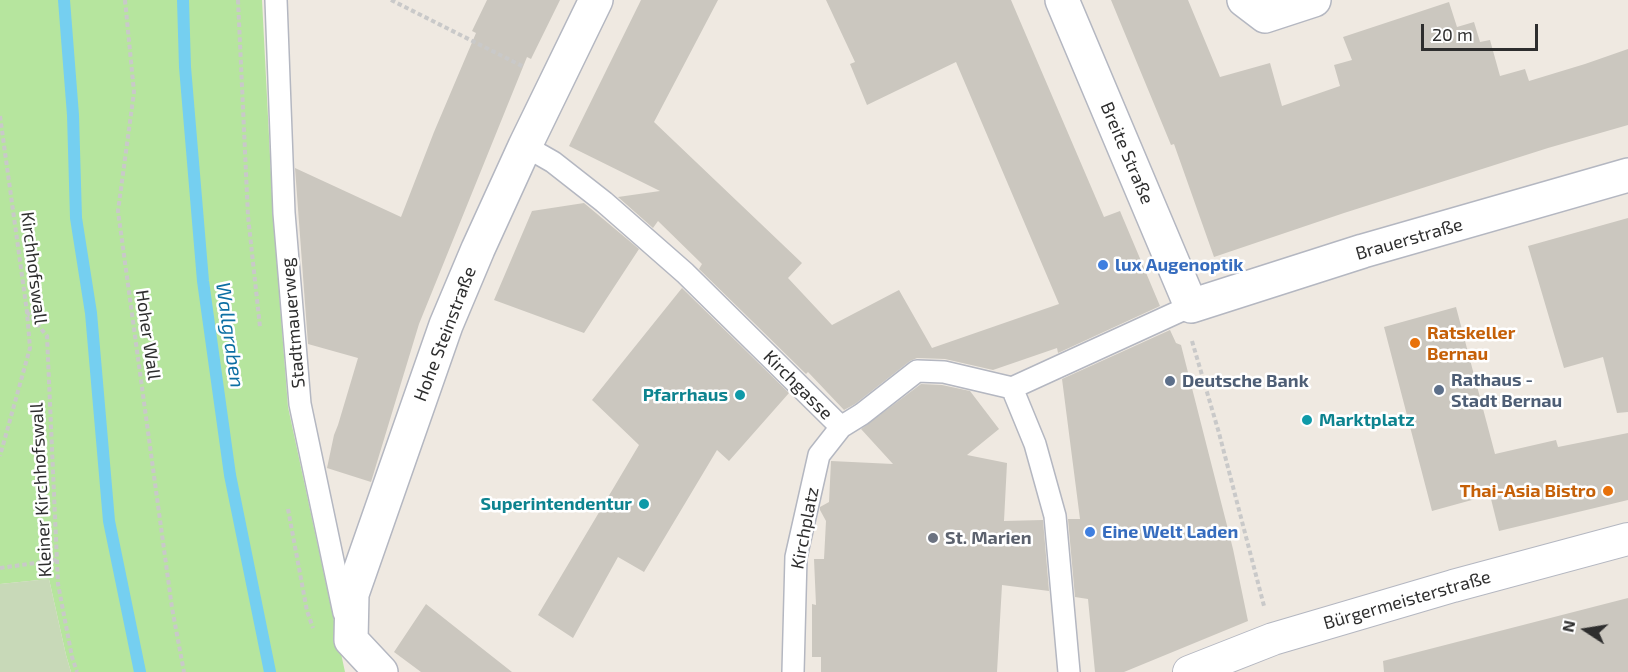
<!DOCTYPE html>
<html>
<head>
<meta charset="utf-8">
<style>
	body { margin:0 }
	#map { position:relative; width:1628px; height:672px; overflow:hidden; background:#efe9e1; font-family:"Exo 2",sans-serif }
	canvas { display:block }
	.north { position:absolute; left:1556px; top:600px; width:60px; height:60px; -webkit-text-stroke:4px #fff; paint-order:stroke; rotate:282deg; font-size:16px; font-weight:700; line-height:24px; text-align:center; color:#2e2e2e }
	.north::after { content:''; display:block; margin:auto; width:21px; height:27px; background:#2e2e2e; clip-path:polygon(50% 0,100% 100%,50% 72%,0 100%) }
	.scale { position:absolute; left:1421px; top:24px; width:117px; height:27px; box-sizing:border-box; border:3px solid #2e2e2e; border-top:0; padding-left:8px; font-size:18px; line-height:21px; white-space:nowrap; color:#2e2e2e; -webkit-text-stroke:4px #fff; paint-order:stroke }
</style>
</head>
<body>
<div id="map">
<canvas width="1628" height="672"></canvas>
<div class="north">N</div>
<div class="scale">20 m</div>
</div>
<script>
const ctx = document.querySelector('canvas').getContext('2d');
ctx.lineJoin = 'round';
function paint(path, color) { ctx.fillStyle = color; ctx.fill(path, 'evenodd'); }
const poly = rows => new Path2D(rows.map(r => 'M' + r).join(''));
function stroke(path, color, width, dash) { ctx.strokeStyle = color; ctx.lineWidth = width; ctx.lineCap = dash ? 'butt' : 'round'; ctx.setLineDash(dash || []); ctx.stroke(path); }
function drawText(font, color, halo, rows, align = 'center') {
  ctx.font = font + ' "Exo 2",sans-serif'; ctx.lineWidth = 5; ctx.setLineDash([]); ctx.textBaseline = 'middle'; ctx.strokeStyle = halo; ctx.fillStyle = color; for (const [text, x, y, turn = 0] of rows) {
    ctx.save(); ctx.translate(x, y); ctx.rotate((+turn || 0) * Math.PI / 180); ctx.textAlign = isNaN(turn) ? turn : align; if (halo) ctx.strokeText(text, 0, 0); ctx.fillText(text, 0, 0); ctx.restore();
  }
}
paint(poly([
	[0,0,262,0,273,214,288,407,345,672,71,672,66,655,49,579,0,584]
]), '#b6e59e');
paint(poly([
	[49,579,66,655,71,672,0,672,0,584]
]), '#c8d9b8');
stroke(poly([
	[64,0,73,115,76,218,91,313,109,521,140,672],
	[183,0,185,67,203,281,230,475,270,672]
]), '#75cff0', 12);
paint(poly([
	[487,0,560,0,531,59,527,57,419,324,371,482,327,468,334,435,338,425,358,358,308,344,295,168,401,217,434,132,476,33,472,31],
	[641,0,718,0,654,122,802,263,788,278,832,325,899,290,932,348,1059,304,956,62,867,105,850,64,855,62,826,0,1011,0,1104,217,1120,211,1160,306,1058,353,1057,348,993,370,945,359,917,358,910,361,855,404,844,410,808,372,806,374,699,269,702,264,658,221,653,228,618,197,660,191,569,146],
	[1111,0,1188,0,1220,77,1270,63,1282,106,1340,86,1334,65,1352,60,1343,37,1449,2,1457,27,1474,22,1480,42,1490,40,1500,76,1525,69,1529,81,1585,64,1628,49,1628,125,1548,148,1344,213,1214,257,1174,144,1171,145],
	[584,203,639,249,584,333,494,300,532,211],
	[1628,218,1628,412,1617,413,1603,357,1564,368,1528,246],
	[682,288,789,393,729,461,717,450,644,572,618,557,573,638,538,615,639,445,592,400],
	[1456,307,1495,454,1556,440,1558,447,1628,433,1628,500,1499,531,1490,495,1432,511,1384,327],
	[1170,330,1176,343,1181,345,1233,549,1248,621,1124,672,1095,672,1088,599,1075,597,1068,519,1080,519,1062,379],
	[921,384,942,385,970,391,999,429,967,455,1007,463,1004,521,1043,520,1049,591,1002,585,997,672,821,672,821,657,812,657,812,604,816,605,814,559,824,559,826,521,820,510,820,507,829,502,831,461,893,464,861,429],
	[1628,598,1628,672,1384,672,1383,661],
	[426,604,479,646,512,672,421,672,394,652]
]), '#cbc7bf');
const service = poly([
	[276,0,284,213,300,404,344,613],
	[525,146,553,162,604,202,685,273,841,427,862,414,917,371,944,372,1012,388],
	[1012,388,1035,444,1055,516,1069,672],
	[1012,388,1191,306],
	[793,672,796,557,819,455,841,427]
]);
const pedestrian = poly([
	[1189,672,1273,639,1453,586,1628,539]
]);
const minor = poly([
	[1062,0,1191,306,1363,251,1628,175],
	[1244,0,1265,16,1314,0],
	[381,672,351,640,352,594,446,325,478,249,525,146,596,0]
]);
stroke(service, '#b4b7c1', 24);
stroke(pedestrian, '#b4b7c1', 34);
stroke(minor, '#b4b7c1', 36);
stroke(poly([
	[125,0,134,92,118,211,172,608,184,672],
	[238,0,248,216,260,327],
	[391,0,524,67],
	[0,116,27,312,30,348,0,456],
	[27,312,47,336,58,584,72,657,77,672],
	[1192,341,1219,433,1264,606],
	[288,509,307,611,313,628],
	[0,568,57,560]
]), '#c9c9c9', 4, [4.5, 3]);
stroke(service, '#fff', 21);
stroke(pedestrian, '#fff', 32);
stroke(minor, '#fff', 33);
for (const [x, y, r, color] of [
	[1103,265,6,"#3f7fe0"],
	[1415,343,6,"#e8710a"],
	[1170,381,6,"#5c6f8a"],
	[1439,390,6,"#5c6f8a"],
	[740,395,6,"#0f9aa8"],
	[1307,420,6,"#0f9aa8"],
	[1608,491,6,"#e8710a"],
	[644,504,6,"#0f9aa8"],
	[1090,532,6,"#3f7fe0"],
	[933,538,6,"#6b7280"]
]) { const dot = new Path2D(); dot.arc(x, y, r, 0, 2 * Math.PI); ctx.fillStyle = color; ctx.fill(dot); stroke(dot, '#fff', 2); }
drawText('18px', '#2e2e2e', '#fff', [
	["Breite Straße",1127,153,67],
	["Brauerstraße",1409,239,-16],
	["Kirchhofswall",34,268,83],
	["Stadtmauerweg",293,323,-95],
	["Hohe Steinstraße",445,334,-69],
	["Hoher Wall",148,335,82],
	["Kirchgasse",798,385,45],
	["Kleiner Kirchhofswall",41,490,-93],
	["Kirchplatz",805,528,-79],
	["Bürgermeisterstraße",1407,600,-16]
]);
drawText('bold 18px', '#366cbe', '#fff', [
	["lux Augenoptik",1115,265],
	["Eine Welt Laden",1102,532]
], 'left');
drawText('bold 18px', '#c56008', '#fff', [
	["Ratskeller",1427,333],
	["Bernau",1427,354],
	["Thai-Asia Bistro",1596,491,"right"]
], 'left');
drawText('bold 18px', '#4e5e75', '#fff', [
	["Rathaus -",1451,380],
	["Stadt Bernau",1451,401],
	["Deutsche Bank",1182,381]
], 'left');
drawText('bold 18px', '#0d838f', '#fff', [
	["Pfarrhaus",728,395],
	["Marktplatz",1319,420,"left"],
	["Superintendentur",632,504]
], 'right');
drawText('bold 18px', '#5b616d', '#fff', [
	["St. Marien",945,538]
], 'left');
drawText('italic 20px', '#0d6fa3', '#fff', [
	["Wallgraben",230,335,82]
]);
</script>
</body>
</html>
